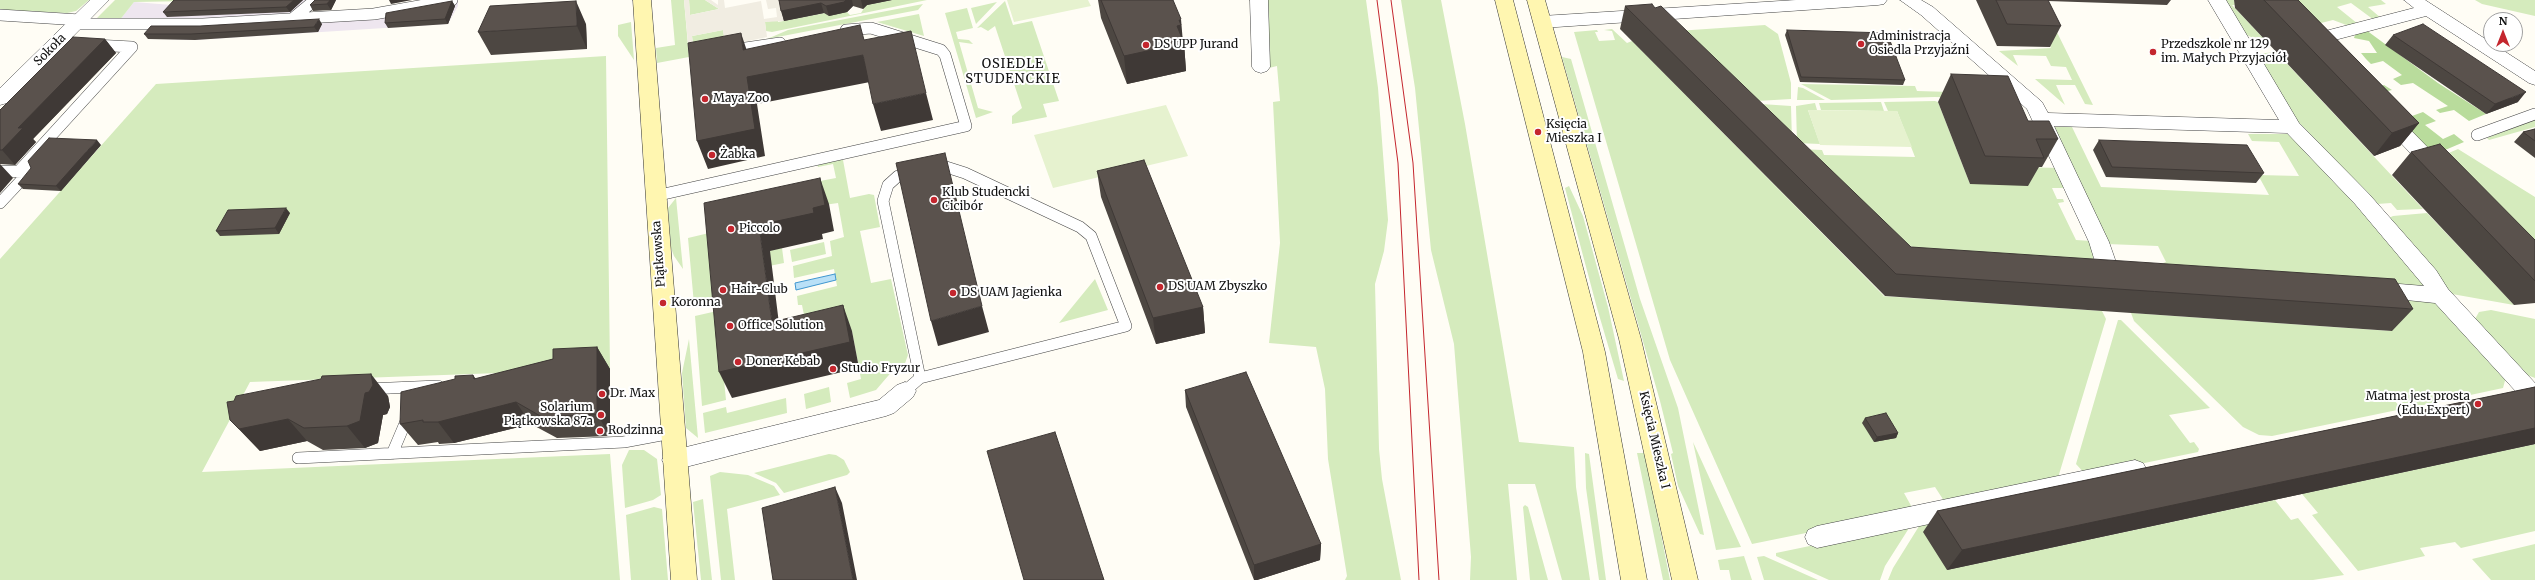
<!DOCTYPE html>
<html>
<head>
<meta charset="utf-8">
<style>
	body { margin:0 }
	#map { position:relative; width:2535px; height:580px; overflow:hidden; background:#fffdf5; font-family:Merriweather,serif }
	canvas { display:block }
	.north { position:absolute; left:2483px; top:12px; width:40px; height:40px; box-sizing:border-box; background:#fff; border:1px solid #a0a0a0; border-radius:50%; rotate:0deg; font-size:11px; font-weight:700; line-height:16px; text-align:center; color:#111 }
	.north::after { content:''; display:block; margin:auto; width:14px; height:18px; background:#c4262e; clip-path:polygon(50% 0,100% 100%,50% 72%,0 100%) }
</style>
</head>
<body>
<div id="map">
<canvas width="2535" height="580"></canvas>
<div class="north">N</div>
</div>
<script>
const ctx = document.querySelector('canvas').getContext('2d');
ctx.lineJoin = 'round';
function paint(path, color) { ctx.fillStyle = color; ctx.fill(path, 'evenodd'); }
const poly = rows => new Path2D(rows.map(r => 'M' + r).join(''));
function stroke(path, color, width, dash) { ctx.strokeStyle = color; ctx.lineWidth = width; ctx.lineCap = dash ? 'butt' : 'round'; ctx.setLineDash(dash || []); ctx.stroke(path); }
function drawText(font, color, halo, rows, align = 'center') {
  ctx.font = font + ' Merriweather,serif'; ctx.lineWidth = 4; ctx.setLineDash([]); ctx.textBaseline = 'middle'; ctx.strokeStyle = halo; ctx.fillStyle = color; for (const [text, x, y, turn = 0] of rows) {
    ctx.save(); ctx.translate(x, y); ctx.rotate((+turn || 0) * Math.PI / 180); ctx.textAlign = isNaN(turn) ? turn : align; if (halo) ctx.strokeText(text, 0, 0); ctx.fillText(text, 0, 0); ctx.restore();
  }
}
paint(poly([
	[264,0,314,0,307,13,371,11,429,0,458,0,458,6,448,24,195,40,167,39,159,28,114,27,134,2,197,7]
]), '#eee6ef');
paint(poly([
	[0,0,89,0,76,11,67,13,0,10],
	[115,0,250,0,134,2,119,21,96,19],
	[671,0,684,0,689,57,657,63,656,48,675,45],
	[689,0,705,0,719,9,690,15],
	[892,0,927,0,772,32,766,31,765,22,778,20,778,22,825,13,847,12,850,15,861,13,866,5],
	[1259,0,1366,0,1378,88,1388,220,1384,251,1375,284,1379,449,1382,479,1401,580,1345,580,1347,576,1328,459,1325,389,1316,347,1269,343,1280,243,1273,102,1280,101,1277,66,1261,70],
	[1401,0,1441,0,1465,124,1519,442,1574,447,1576,487,1590,580,1562,580,1535,484,1508,484,1517,580,1470,580,1471,557,1454,344,1431,250,1415,88],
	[2028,0,2041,0,2093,105,2085,104,2075,85,2056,85,2065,105,2035,79,2072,80,2066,67,2051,66,2046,56,2013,55,2018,66,1999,51,2051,48],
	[2221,0,2234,0,2235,5,2232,5,2263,38,2251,37,2241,32],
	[2286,0,2381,0,2386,4,2368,7,2381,18,2374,20,2351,3,2337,7,2358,24,2349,26,2333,20,2313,25],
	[2475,0,2535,0,2535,16,2482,4],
	[1005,1,1013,25,1032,21,1059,101,1043,104,1047,117,1012,124,1012,116,1022,108,995,26,988,31,981,27,977,28],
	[997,2,976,24,971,8],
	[923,4,918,10,767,39,788,30],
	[967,8,973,28,956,32,958,39,969,40,973,44,959,42,978,108,993,112,976,118,945,13],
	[919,14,924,36,877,22],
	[631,22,634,60,618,36,618,25],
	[1765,25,1778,34,1791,83,1791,99,1757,101,1677,31],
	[1612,29,1627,43,1632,41,1884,296,1881,296,2102,311,2106,319,2057,481,1946,504,1935,487,1904,493,1914,511,1752,544,1670,360,1574,32,1597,30,1598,32,1595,32,1599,41,1615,40,1612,31,1604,30],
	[723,30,726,47,694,53,692,36],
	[2276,52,2423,209,2397,210,2391,203,2377,204,2295,121,2256,54],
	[606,56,610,369,250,382,202,472,610,454,620,580,0,580,0,259,156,84],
	[1562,57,1571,59,1640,299,1678,408,1704,535,1700,534,1678,486,1671,454,1673,453,1660,401],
	[1801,84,1915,86,1917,91,1986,93,1995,99,1935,97,1831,100],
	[1798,87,1803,88,1825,100,1797,100],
	[1935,101,1938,102,1970,184,2020,167,2059,168,2068,188,2052,188,2057,199,2063,199,2064,202,2058,203,2076,240,2091,241,2093,244,2093,260,1935,257,1891,237,1799,149,1822,150,1824,155,1915,157,1897,111,1888,111,1884,102],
	[1881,102,1884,111,1821,110,1819,103],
	[1815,103,1817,110,1808,110,1820,144,1797,143,1796,106],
	[1761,104,1791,106,1792,141],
	[2535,119,2535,127,2489,140,2487,138],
	[2052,127,2072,127,2101,187,2269,195,2258,175,2299,176,2279,142,2252,141,2248,134,2290,134,2300,139,2424,285,2422,287,2172,272,2163,263,2166,262,2158,246,2107,244],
	[2458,149,2535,197,2535,241,2437,158],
	[839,159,843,160,850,198,869,194,874,195,880,227,860,231,871,283,891,279,908,355,904,366,894,369,876,390,850,398,847,383,861,379,852,331,804,315,802,305,798,305,797,296,837,286,834,269,794,278,793,266,832,256,830,241,844,237,838,203,824,205,820,181,836,178,833,164,818,167,817,163],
	[1569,186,1583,216,1608,307,1624,381,1618,379,1597,308,1565,188],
	[676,198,683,269,674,256,671,248,668,208],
	[2427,213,2514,305,2452,294,2389,218,2393,216],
	[709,233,716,299,694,304,688,238],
	[824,242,826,254,792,262,790,250],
	[782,248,784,263,759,268,757,253],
	[1095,279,1108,310,1059,323],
	[2371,294,2434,301,2506,377,2503,388,2405,409,2397,397,2392,398,2402,409,2272,436,2259,435,2243,427,2134,321,2131,313,2391,331],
	[2491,310,2535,319,2535,378,2522,373,2475,319,2479,312],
	[717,311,726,400,702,406,695,316],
	[2118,320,2121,320,2210,408,2169,415,2190,443,2194,442,2199,449,2198,452,2086,475,2076,464],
	[689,339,698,438,686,428,682,373],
	[829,387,831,402,806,409,804,394],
	[786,398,787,413,705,433,703,413,726,407,727,413],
	[1693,442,1735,534,1741,547,1716,550],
	[2535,444,2535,531,2461,548,2455,542,2420,548,2425,556,2358,571,2312,515,2318,513,2302,494],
	[629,450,644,450,657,459,661,495,653,500,625,508,622,465],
	[1585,453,1589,454,1606,580,1599,580,1586,488],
	[1637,453,1645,453,1670,580,1663,580],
	[829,454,836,455,844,460,850,472,847,475,784,493,776,483,754,473],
	[720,472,748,475,774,486,780,495,727,509,735,580,721,580,710,476],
	[703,499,712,580,701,580,693,502],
	[2275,500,2291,520,2298,518,2344,575,2313,580,1888,580,1893,568,1921,523,1935,520,1947,570],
	[1525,505,1528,507,1548,580,1530,580,1523,507],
	[654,507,662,509,668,580,631,580,626,515],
	[1911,525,1885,566,1880,580,1829,580,1776,556,1776,553],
	[2535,544,2535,580,2491,580,2472,559],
	[1744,556,1752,580,1731,580,1729,570,1720,570,1718,560],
	[1764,556,1818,580,1764,580,1757,557]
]), '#d5ebbd');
paint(poly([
	[2366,30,2438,83,2486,114,2469,121,2454,110,2440,113,2436,110,2448,106,2413,83,2401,85,2393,79,2402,75,2383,61,2371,64,2366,59,2361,53,2377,53,2369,41,2354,38,2356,32],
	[2384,85,2392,90,2379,93,2412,116,2423,112,2436,121,2425,125,2443,139,2454,134,2464,142,2431,156,2372,89]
]), '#b9dc9c');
paint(poly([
	[1007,0,1088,0,1091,6,1014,22],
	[1166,105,1188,156,1053,188,1034,135],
	[1808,110,1897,111,1912,147,1820,145]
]), '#e6f2cf');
paint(poly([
	[684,0,689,0,690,15,719,9,705,0,711,0,718,5,718,0,724,0,725,8,761,1,764,19,777,17,776,8,768,9,766,0,781,0,784,21,765,22,767,37,725,46,723,30,692,36,694,53,689,54]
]), '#f1ede2');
const water = poly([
	[835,274,836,280,796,290,795,283,835,274]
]);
paint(water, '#b9e0f7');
stroke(water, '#3f96cf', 1);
const lane = poly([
	[0,15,80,20],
	[292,19,315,0],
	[76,24,203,24,374,14,452,0],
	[732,50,780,43],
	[2477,135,2535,114],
	[912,170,898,176,888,185,883,201,920,378],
	[0,171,29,172,0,203],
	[18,172,132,47,57,43],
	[655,196,966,126,945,55,941,50,871,28,846,30],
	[367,389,438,386],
	[905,391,920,378,1126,326,1091,236,1080,227,965,173,943,166,935,167],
	[392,454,409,414],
	[298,458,624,442,672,433]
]);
const street = poly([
	[90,0,109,0,7,103,0,105,0,88,90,0],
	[1250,0,1268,0,1270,67,1267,71,1261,73,1255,71,1252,67,1250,0],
	[1796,0,1887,0,1884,4,1878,5,1542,28,1536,26,1533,22,1536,18,1542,16,1796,0],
	[1900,0,1921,0,1933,7,2042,102,2048,113,2279,120,2208,0,2226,0,2299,123,2369,194,2436,270,2448,289,2535,383,2535,397,2528,399,2520,396,2435,303,2368,296,2364,290,2368,284,2375,282,2424,286,2355,204,2287,133,2054,126,2109,242,2118,268,2114,278,2107,281,2100,278,2089,242,2027,109,1921,15,1900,0],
	[2404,0,2425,0,2535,71,2535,85,2529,83,2426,16,2312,46,2306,44,2303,40,2306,36,2414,8,2404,0],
	[2387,111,2394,113,2446,166,2449,171,2446,176,2439,178,2432,176,2380,121,2378,117,2380,113,2387,111],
	[905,382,913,385,916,391,913,397,894,413,886,416,674,470,666,467,662,460,666,453,674,450,879,400,897,385,905,382],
	[2135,460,2143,463,2147,470,2143,477,2135,480,1817,548,1808,544,1805,537,1808,530,1817,526,2135,460]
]);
const secondary = poly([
	[633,0,651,0,697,580,671,580,633,0],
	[1495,0,1513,0,1605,352,1647,580,1621,580,1583,352,1495,0],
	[1527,0,1545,0,1641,339,1698,580,1672,580,1619,339,1527,0]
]);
stroke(lane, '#444', 12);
stroke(street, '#444', 1);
stroke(secondary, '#333', 1);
stroke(lane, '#fff', 11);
paint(street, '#fff');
paint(secondary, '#fff6b0');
stroke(poly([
	[1377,0,1398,163,1419,580],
	[1391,0,1413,163,1439,580]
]), '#c4262e', 1);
paint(poly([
	[303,0,290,12,167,17,163,12],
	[336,0,331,10,313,11,310,5],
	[779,0,892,0,867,5,863,9,853,6,847,12,829,16,824,13,784,21],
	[1098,0,1173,0,1183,40,1184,43,1186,71,1127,84,1101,18],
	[1976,0,2171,0,2167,5,2048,1,2061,26,2050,47,1997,46],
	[2234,0,2298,0,2419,123,2400,146,2374,156,2235,8],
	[452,1,455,6,448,24,388,28,385,23],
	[1625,6,1911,247,2413,309,2392,331,1885,296,1620,29],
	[322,24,318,32,195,40,148,39,144,34,200,26],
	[586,24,587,49,491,55,478,32],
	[1787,30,1905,80,1903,85,1800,82,1785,35],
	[2393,35,2518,102,2486,114,2385,45],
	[105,39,116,53,33,139,36,142,15,165,0,164,0,110],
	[1951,74,2058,139,2042,167,2039,167,2028,186,1970,184,1938,102],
	[2535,129,2535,158,2514,142,2523,132],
	[2099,140,2264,173,2256,183,2106,177,2093,150],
	[101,145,61,191,23,189,18,184],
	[2411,152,2535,240,2535,303,2514,305,2392,175],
	[1097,171,1203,307,1205,333,1156,344,1101,197],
	[290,213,279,234,220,236,216,231],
	[597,347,610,369,610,436,557,438,531,424,454,443,439,444,438,442,418,445,400,424,473,375,476,379,553,359],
	[2535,387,2535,444,1947,570,1923,532,1937,511],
	[1185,390,1321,544,1320,560,1257,580,1254,580,1186,407],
	[388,396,390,407,387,414,383,415,378,443,365,448,323,450,307,441,260,451,230,420,234,401],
	[1865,418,1898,433,1896,438,1874,442,1862,423]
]), '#4d4742');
paint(poly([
	[294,0,303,0,290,12,286,7],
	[330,0,336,0,331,10,327,4],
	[389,0,412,0,391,4],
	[846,0,852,0,853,6,847,12,829,16,826,6],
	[861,0,892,0,867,5,863,9],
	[452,1,455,6,448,24,445,19],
	[576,1,586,24,587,49,577,26],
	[821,3,824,13,784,21,781,11],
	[319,19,322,24,318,32,314,27],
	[1181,19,1183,43,1184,43,1186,71,1127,84,1124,56,1177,26,1179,20],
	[741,33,750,60,863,55,870,82,757,104,765,156,708,169,697,141,743,50],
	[105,39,116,53,33,139,36,142,15,165,2,150,18,128],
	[2526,92,2518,102,2486,114,2495,104],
	[926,93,933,120,881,131,873,104],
	[2419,123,2400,146,2374,156,2392,133],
	[97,140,101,145,61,191,56,186],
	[0,164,13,178,0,193],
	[820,178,829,204,834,231,822,234,823,239,770,251,782,348,772,322,759,225,813,208],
	[286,208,290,213,279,234,275,228],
	[843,305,852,331,859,368,732,398,719,372],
	[982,306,989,332,938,346,931,321],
	[1203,307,1205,333,1156,344,1153,318],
	[597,347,610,369,610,436,597,414],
	[371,374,388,396,390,407,387,414,383,415,378,443,365,448,347,426,365,393],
	[516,402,531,424,454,443,438,422],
	[288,419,307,441,260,451,239,429],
	[2535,428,2535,444,1947,570,1962,550],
	[1898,433,1896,438,1874,442,1877,437],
	[835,487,842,503,857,580,853,580],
	[1321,544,1320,560,1257,580,1254,580,1254,565]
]), '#3f3936');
const building = poly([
	[174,0,294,0,286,7,163,12,174,0],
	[315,0,330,0,327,4,310,5,315,0],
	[779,0,846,0,844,2,826,6,821,3,781,11,779,0],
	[1101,0,1173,0,1181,19,1179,20,1181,25,1177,26,1184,43,1124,56,1101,0],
	[1996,0,2048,0,2061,26,2007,24,1996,0],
	[2264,0,2298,0,2419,123,2392,133,2264,0],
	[452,1,445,19,385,23,386,13,452,1],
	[576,1,577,26,478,32,490,6,576,1],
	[1652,4,1655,8,1661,6,1911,247,2395,279,2413,309,1896,274,1625,6,1652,4],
	[319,19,314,27,191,34,144,34,151,26,200,26,319,19],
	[2423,24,2526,92,2495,104,2393,35,2423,24],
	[860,25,864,40,911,31,926,93,873,104,863,55,747,77,755,129,697,141,688,43,741,33,743,50,860,25],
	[1787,30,1887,33,1905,80,1801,77,1787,30],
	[73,37,105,39,18,128,23,128,2,150,0,150,0,110,73,37],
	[1951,74,2008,76,2028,121,2049,121,2058,139,2036,139,2044,158,1985,156,1951,74],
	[2535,129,2535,141,2523,132,2535,129],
	[49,138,97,140,56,186,18,184,31,168,28,161,49,138],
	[2099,140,2247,145,2264,173,2112,167,2099,140],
	[2440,144,2535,240,2535,281,2411,152,2440,144],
	[945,153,982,306,931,321,896,163,945,153],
	[1144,160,1203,307,1153,318,1097,171,1144,160],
	[820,178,825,205,813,208,814,213,759,225,772,322,843,305,850,342,719,372,704,203,820,178],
	[286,208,275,228,216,231,228,210,286,208],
	[597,347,597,414,542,417,516,402,438,422,423,422,423,420,400,424,401,392,455,379,455,376,473,375,474,379,553,359,553,349,597,347],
	[1246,372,1321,544,1254,565,1185,390,1246,372],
	[371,374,373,385,369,392,365,393,360,421,347,426,304,428,288,419,239,429,230,420,227,402,234,401,236,396,321,379,322,376,371,374],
	[2535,387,2535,428,1962,550,1937,511,2535,387],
	[1886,413,1898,433,1877,437,1865,418,1886,413],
	[1055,432,1104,580,1024,580,987,451,1055,432],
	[835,487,853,580,773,580,762,508,835,487]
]);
paint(building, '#5a524d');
stroke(building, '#3f3936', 1);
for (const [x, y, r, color] of [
	[1861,44,4,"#c4262e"],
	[1146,45,4,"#c4262e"],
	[2153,52,4,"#c4262e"],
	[705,99,4,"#c4262e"],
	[1538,132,4,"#c4262e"],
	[712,155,4,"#c4262e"],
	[934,200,4,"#c4262e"],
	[731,229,4,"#c4262e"],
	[1160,287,4,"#c4262e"],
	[723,290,4,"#c4262e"],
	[953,293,4,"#c4262e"],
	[663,303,4,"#c4262e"],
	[730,326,4,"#c4262e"],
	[738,362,4,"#c4262e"],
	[833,369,4,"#c4262e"],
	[602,394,4,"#c4262e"],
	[2478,404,4,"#c4262e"],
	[601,415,4,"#c4262e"],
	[600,431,4,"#c4262e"]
]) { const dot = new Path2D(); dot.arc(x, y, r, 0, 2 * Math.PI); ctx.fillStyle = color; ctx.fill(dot); stroke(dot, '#fff', 1.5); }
drawText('12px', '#111', '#fff', [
	["Administracja",1869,37],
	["Osiedla Przyjaźni",1869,51],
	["DS UPP Jurand",1154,45],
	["Przedszkole nr 129",2161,45],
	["im. Małych Przyjaciół",2161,59],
	["Maya Zoo",713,99],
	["Księcia",1546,125],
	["Mieszka I",1546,139],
	["Żabka",720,155],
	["Klub Studencki",942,193],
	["Cicibór",942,207],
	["Piccolo",739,229],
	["DS UAM Zbyszko",1168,287],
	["Hair-Club",731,290],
	["DS UAM Jagienka",961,293],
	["Koronna",671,303],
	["Office Solution",738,326],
	["Doner Kebab",746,362],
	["Studio Fryzur",841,369],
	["Dr. Max",610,394],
	["Matma jest prosta",2470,397,"right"],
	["(Edu Expert)",2470,411,"right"],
	["Solarium",593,408,"right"],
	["Piątkowska 87a",593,422,"right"],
	["Rodzinna",608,431]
], 'left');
drawText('12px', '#111', '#fff', [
	["Sokoła",50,50,-45],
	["Piątkowska",659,254,-94],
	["Księcia Mieszka I",1654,440,77]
]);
ctx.letterSpacing = '1px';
drawText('13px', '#111', '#fff', [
	["OSIEDLE",1013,64],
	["STUDENCKIE",1013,79]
]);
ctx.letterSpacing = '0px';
</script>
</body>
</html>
